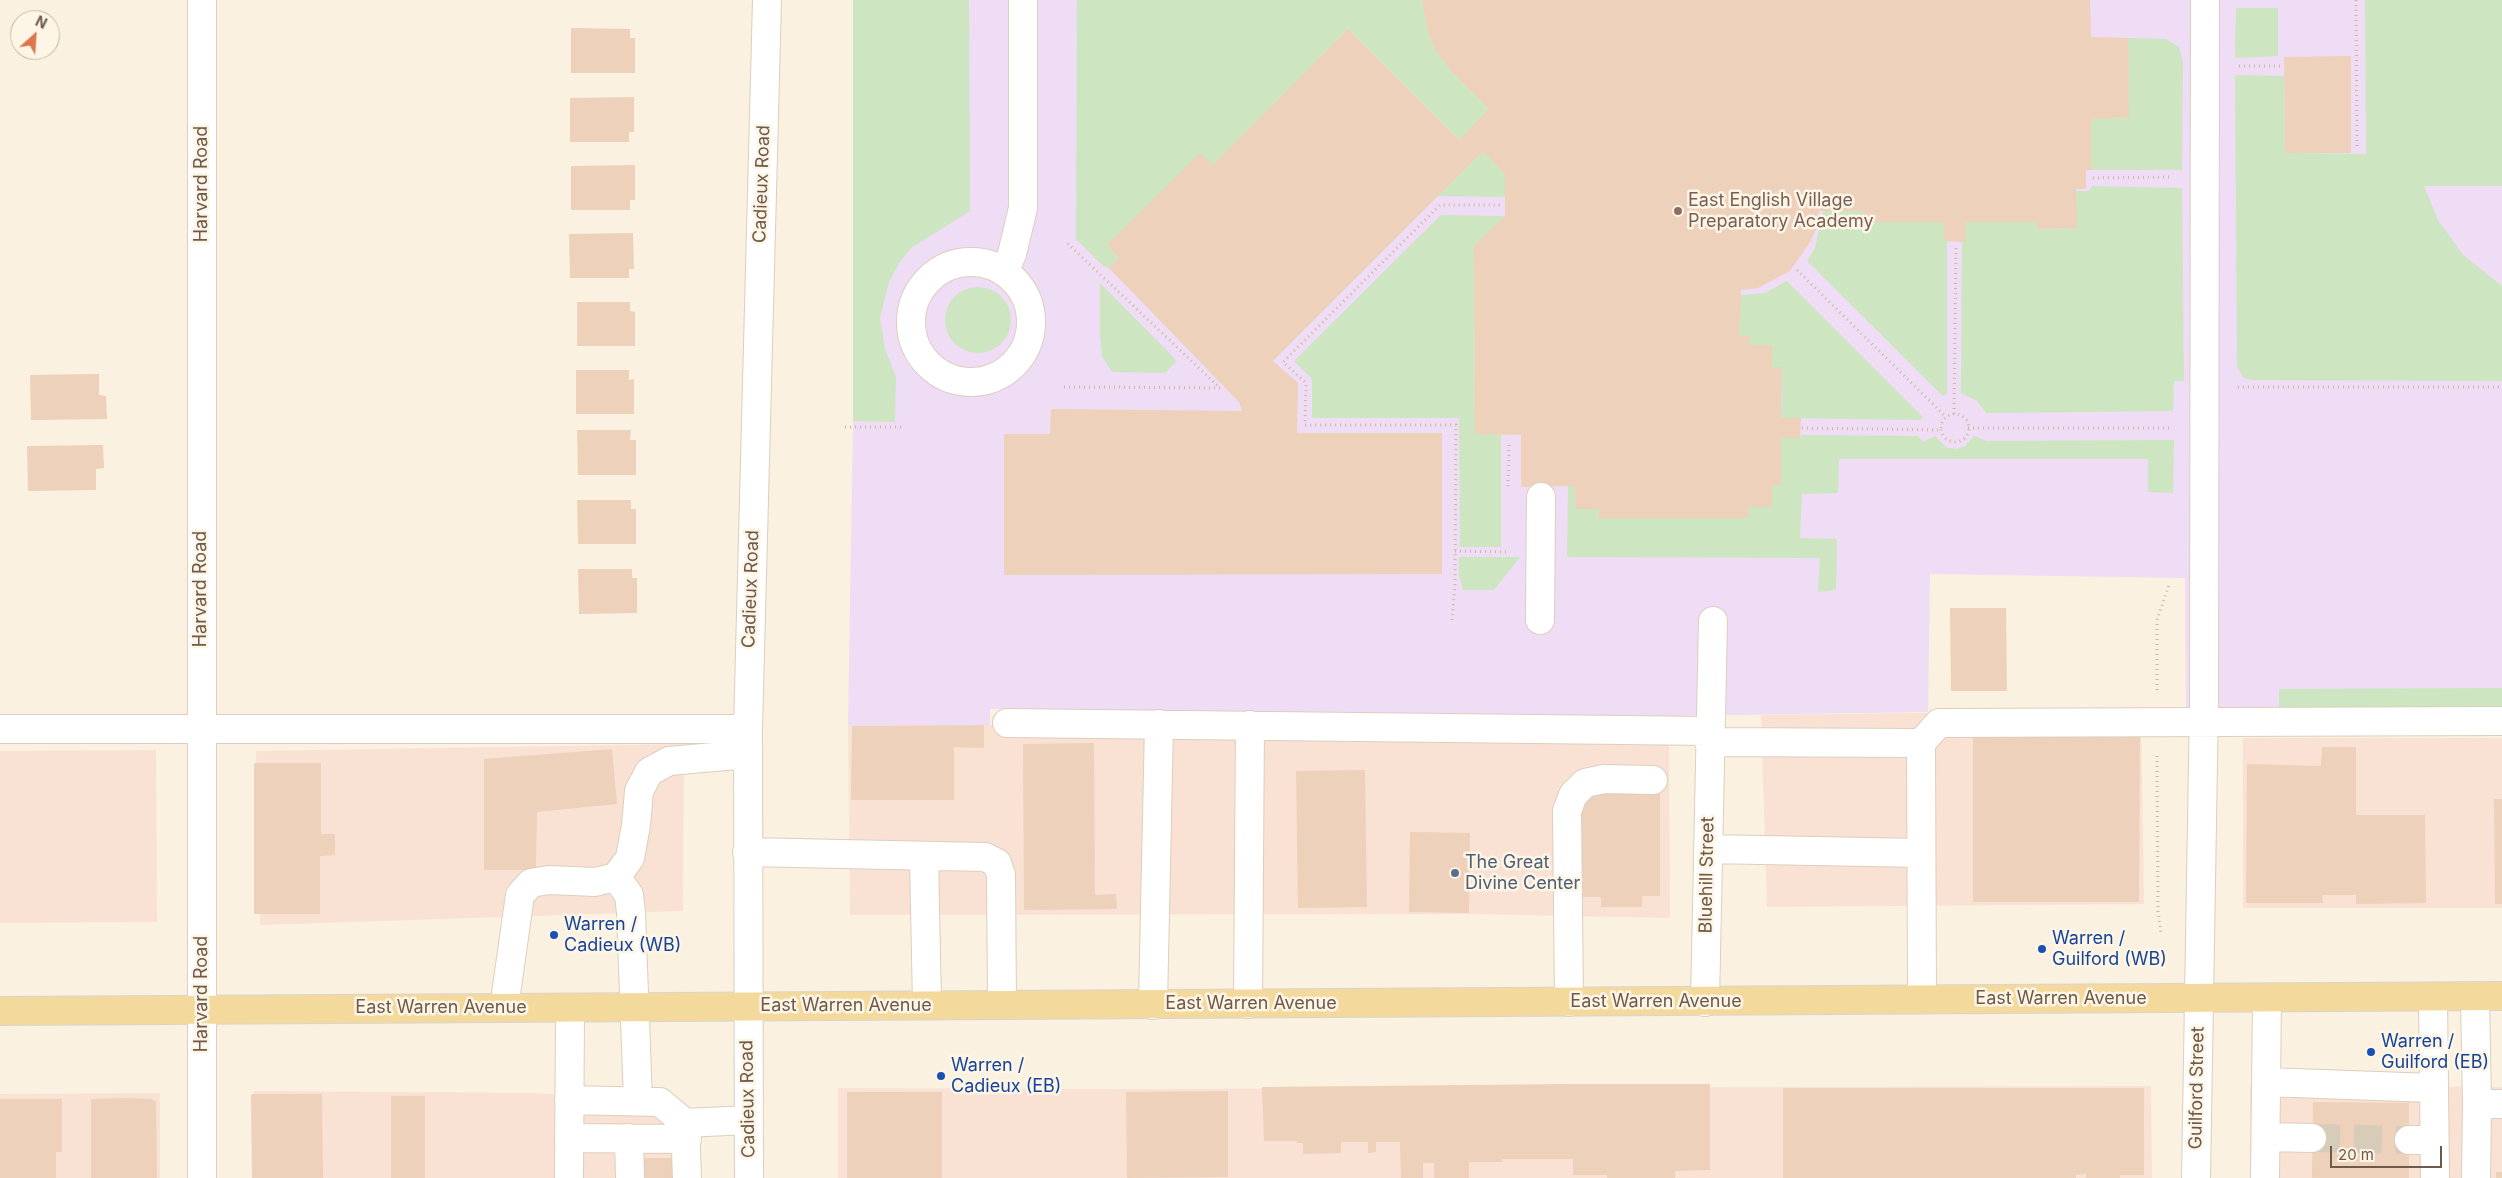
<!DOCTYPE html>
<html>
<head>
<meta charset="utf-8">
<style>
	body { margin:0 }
	#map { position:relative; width:2502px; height:1178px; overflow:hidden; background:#faf1e0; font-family:Inter,sans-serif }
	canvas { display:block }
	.north { position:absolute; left:10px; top:10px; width:50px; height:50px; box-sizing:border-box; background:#fdf5e6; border:1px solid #c4b7a8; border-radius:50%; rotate:26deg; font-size:14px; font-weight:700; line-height:20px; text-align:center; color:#6e594a }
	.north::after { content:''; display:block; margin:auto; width:18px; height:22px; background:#db764e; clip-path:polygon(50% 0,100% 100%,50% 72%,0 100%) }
	.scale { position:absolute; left:2330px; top:1146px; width:112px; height:22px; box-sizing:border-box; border:2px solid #6e594a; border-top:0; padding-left:6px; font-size:15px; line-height:18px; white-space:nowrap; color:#6e594a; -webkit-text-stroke:4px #fdf5e6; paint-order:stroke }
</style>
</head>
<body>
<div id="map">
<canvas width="2502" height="1178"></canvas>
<div class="north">N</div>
<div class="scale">20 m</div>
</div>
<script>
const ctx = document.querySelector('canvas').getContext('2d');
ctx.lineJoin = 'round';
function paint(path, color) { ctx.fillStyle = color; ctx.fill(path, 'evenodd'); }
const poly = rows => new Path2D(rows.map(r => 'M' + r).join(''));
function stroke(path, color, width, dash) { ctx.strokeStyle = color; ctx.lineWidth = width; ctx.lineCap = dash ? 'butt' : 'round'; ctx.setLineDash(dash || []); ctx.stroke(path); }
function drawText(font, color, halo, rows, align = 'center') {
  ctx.font = font + ' Inter,sans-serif'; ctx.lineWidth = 5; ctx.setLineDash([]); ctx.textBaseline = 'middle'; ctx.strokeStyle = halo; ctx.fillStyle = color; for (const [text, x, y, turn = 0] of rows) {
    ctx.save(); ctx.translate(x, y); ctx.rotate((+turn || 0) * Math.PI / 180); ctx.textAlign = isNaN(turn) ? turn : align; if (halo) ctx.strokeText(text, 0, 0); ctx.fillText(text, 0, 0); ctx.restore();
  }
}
paint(poly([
	[2141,710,2144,904,1767,907,1761,715],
	[990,725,1669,737,1670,918,1471,914,850,915,848,726],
	[2243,738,2502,738,2502,908,2243,908],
	[684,744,683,911,260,925,256,751],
	[156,750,157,922,0,923,0,751],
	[2151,1086,2152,1178,838,1178,838,1088,1125,1089],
	[2250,1086,2502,1087,2502,1178,2250,1178],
	[254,1091,534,1093,686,1102,686,1178,253,1178],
	[160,1093,160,1178,0,1178,0,1094]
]), '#f9e2d4');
paint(poly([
	[853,0,2502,0,2502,709,2186,707,2185,578,1930,574,1928,712,1667,716,990,709,990,725,848,726,853,421]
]), '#eeddf5');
paint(poly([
	[853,0,969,0,970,211,911,248,899,263,889,282,880,318,885,349,896,377,895,422,853,421],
	[1077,0,1422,0,1428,32,1436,51,1449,69,1489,109,1459,140,1348,29,1213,165,1107,245,1119,258,1109,268,1102,265,1076,239],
	[2365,0,2502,0,2502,186,2424,186,2438,220,2463,255,2502,286,2502,381,2253,380,2244,378,2237,367,2235,75,2284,76,2285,153,2366,154],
	[2236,8,2278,8,2278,56,2235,58],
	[2128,38,2166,39,2179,47,2183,62,2182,170,2091,170,2091,119,2129,117],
	[1483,151,1505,174,1505,197,1438,196],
	[2092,186,2182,188,2184,381,2174,381,2173,411,1986,413,1977,401,1961,393,1962,241,1965,222,2037,222,2037,229,2076,228,2076,191,2089,191],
	[1823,211,1863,211,1863,222,1944,222,1944,241,1947,241,1947,393,1943,396,1807,261,1815,248],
	[1441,215,1505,216,1474,246,1475,434,1501,434,1501,547,1460,547,1459,418,1312,418,1312,379,1294,361],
	[1787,281,1923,417,1920,420,1781,418,1782,368,1772,368,1772,345,1749,345,1749,336,1739,336,1740,295,1765,293],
	[1100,283,1177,361,1165,373,1112,372,1102,356,1100,334],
	'945 320a33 33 0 1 1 66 0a33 33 0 1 1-66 0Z',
	[1801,435,1918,436,1923,442,1935,436,1947,448,1958,449,1965,446,1974,436,1987,441,2174,440,2173,493,2148,492,2148,459,1839,459,1838,493,1802,494,1800,538,1837,539,1836,590,1818,592,1820,558,1567,557,1568,486,1575,486,1576,509,1599,509,1599,518,1748,518,1749,507,1771,507,1772,485,1781,485,1781,438,1800,438],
	[1459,557,1520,557,1494,590,1463,590,1459,575],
	[2502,688,2502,709,2279,708,2279,689]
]), '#cde5c1');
paint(poly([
	[1422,0,2090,0,2091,37,2128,38,2129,117,2091,119,2091,170,2086,170,2086,189,2076,189,2077,228,2037,229,2037,222,1965,222,1966,242,1944,241,1944,222,1863,222,1863,211,1819,211,1817,227,1810,242,1790,271,1758,288,1741,290,1739,336,1750,336,1749,345,1772,345,1772,368,1782,367,1781,418,1801,418,1800,438,1781,438,1781,485,1772,485,1772,507,1749,507,1748,518,1599,518,1599,509,1576,509,1575,486,1521,487,1521,435,1475,434,1474,246,1505,216,1505,174,1483,151,1273,361,1298,383,1297,433,1442,433,1442,574,1004,575,1004,434,1050,434,1051,409,1242,411,1239,402,1109,268,1119,258,1107,245,1200,153,1213,165,1348,29,1459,140,1489,109,1449,69,1436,51,1428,32],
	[571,28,630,29,630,38,635,38,635,73,571,73],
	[2351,56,2351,153,2285,153,2284,57],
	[634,97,634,132,629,132,629,142,570,142,570,98],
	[635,165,635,200,630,200,630,210,571,210,571,166],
	[633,233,634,269,629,269,629,278,570,278,569,234],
	[577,302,630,302,630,311,635,312,635,346,577,346],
	[576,370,629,370,629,380,634,379,634,414,576,414],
	[99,374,99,395,106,396,107,419,31,420,30,375],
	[577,430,631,430,630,440,636,440,636,475,578,475],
	[103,445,104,468,96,469,96,490,28,491,27,446],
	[577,500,631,500,631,509,636,509,636,544,578,544],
	[578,569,632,569,632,578,637,578,637,613,579,614],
	[1950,608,2006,608,2007,691,1951,691],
	[984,725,984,748,954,747,954,800,851,800,852,726],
	[1973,731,2140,732,2139,902,1973,902],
	[1094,743,1095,895,1116,894,1117,909,1024,910,1023,744],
	[2322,747,2356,747,2356,815,2425,815,2426,903,2356,904,2356,895,2322,895,2323,903,2246,903,2247,764,2321,766],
	[612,749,617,804,537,812,536,870,484,870,484,759],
	[254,763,321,763,321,834,335,834,335,855,320,856,320,914,254,914],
	[1365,770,1367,907,1298,908,1296,771],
	[1581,794,1660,794,1660,896,1642,896,1642,907,1601,907,1601,897,1582,897],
	[2494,799,2502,799,2502,904,2495,904],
	[1410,832,1470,833,1469,913,1409,912],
	[1573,1084,1710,1084,1710,1170,1675,1171,1675,1178,1607,1178,1607,1175,1573,1175,1573,1159,1502,1159,1502,1162,1469,1162,1469,1178,1434,1178,1434,1163,1423,1163,1423,1178,1401,1178,1400,1142,1376,1142,1376,1152,1368,1153,1368,1142,1341,1142,1341,1153,1303,1154,1303,1143,1297,1143,1297,1141,1264,1141,1262,1087],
	[1783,1088,2144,1088,2144,1175,2120,1175,2120,1178,2086,1178,2086,1174,2076,1175,2076,1178,1783,1178],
	[1228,1091,1228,1177,1127,1178,1126,1092],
	[847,1092,942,1092,942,1178,847,1178],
	[251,1094,322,1094,323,1178,252,1178],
	[391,1096,425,1096,425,1178,391,1178],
	[125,1098,151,1099,156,1101,157,1178,91,1178,91,1099],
	[0,1099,62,1099,62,1152,56,1152,56,1178,0,1178],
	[2313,1102,2409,1103,2409,1178,2312,1178],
	[641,1158,684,1158,684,1178,641,1178],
	[2496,1172,2502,1172,2502,1178,2496,1178]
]), '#edd1ba');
stroke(poly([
	[2312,1138,2409,1140]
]), '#d7cbba', 28, [28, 14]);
const minor = poly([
	[202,0,202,1178],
	'911 322a60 60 0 1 1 120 0a60 60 0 1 1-120 0Z',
	[1004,272,1012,254,1023,208,1023,0],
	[1540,620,1541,497],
	[1007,723,1709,731],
	[0,729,748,729],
	[1709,742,1921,743,1922,999],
	[1921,743,1939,723,2502,721],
	[1708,849,1921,853],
	[747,852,985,857,997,863,1001,875,1002,1005],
	[924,856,927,1005],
	[616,877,629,895,631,913,638,1101],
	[2433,997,2435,1178],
	[2475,997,2477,1104,2476,1178],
	[1569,1002,1567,811,1573,795,1585,783,1604,779,1653,780],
	[1705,1002,1713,621],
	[1248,1004,1250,725],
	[1153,1005,1159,724],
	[504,1008,520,895,531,883,549,880,595,882,616,877,630,858,636,825,639,791,649,772,669,761,748,754],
	[2266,1082,2433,1088],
	[569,1100,660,1102,685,1123,687,1178],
	[2477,1104,2502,1104],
	[685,1123,748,1120],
	[2266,1137,2312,1138],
	[569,1138,687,1139],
	[629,1138,630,1178],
	[2409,1140,2434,1140],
	[569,1178,570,1008],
	[749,1178,748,729,767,0],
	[2196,1178,2204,703,2205,0],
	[2265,1178,2267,998]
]);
const major = poly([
	[0,1011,2502,996]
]);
stroke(minor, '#ddcebd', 30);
stroke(major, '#d9d4d0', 30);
stroke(poly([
	[2356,0,2357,149],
	[2239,66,2281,66],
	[2093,178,2172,177],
	[1797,270,1946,417],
	[1064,387,1220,388,1066,242],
	[2238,387,2502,387],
	[1954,414,1956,245],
	'1941 428a14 14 0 1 1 28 0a14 14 0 1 1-28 0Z',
	[845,427,901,427],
	[1802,428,1941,430],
	[1968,428,2170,428],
	[1508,486,1509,442],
	[1455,551,1507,552],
	[1452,620,1455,585,1456,425,1305,425,1306,383,1283,362,1440,205,1500,205],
	[2157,690,2157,620,2169,585],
	[2157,756,2158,911,2161,933]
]), '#d1b59e', 3, [1, 4]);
stroke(minor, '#fff', 28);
stroke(major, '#f4d99d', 28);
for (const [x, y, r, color] of [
	[1678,211,5,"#8d6e63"],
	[1455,873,5,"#5c6f8a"],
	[554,935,5,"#1a4fb4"],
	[2042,949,5,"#1a4fb4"],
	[2371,1052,5,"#1a4fb4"],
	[941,1076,5,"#1a4fb4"]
]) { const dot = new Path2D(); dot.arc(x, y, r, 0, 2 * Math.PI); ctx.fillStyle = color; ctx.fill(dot); stroke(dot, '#fdf5e6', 2); }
drawText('18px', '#6e594a', '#fdf5e6', [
	["Harvard Road",202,184,-90],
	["Cadieux Road",762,184,-88],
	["Harvard Road",201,589,-90],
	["Cadieux Road",751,589,-88],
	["Bluehill Street",1707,875,-89],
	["Harvard Road",202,994,-90],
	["East Warren Avenue",2061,999],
	["East Warren Avenue",1656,1002],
	["East Warren Avenue",1251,1004],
	["East Warren Avenue",846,1006],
	["East Warren Avenue",441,1008],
	["Guilford Street",2197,1088,-89],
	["Cadieux Road",748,1099,-91]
]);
drawText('18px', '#785e54', '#fdf5e6', [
	["East English Village",1688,201],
	["Preparatory Academy",1688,222]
], 'left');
drawText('18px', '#4e5e75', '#fdf5e6', [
	["The Great",1465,863],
	["Divine Center",1465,884]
], 'left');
drawText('18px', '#164399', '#fdf5e6', [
	["Warren /",564,925],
	["Cadieux (WB)",564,946],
	["Warren /",2052,939],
	["Guilford (WB)",2052,960],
	["Warren /",2381,1042],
	["Guilford (EB)",2381,1063],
	["Warren /",951,1066],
	["Cadieux (EB)",951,1087]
], 'left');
</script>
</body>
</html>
